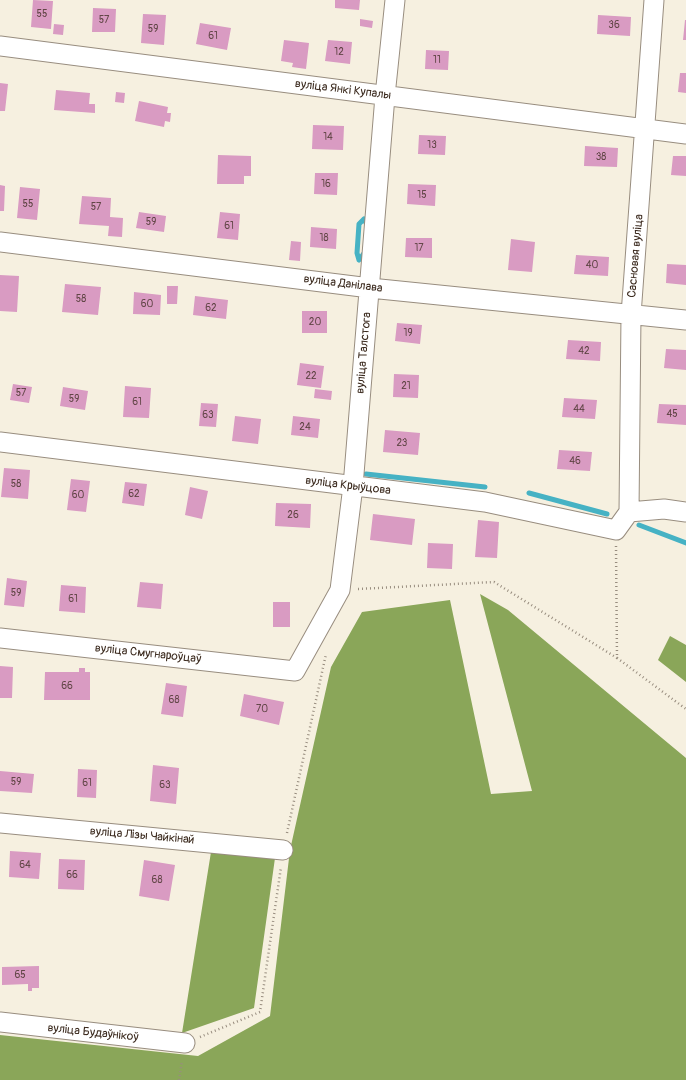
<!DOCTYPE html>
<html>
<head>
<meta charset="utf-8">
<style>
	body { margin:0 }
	canvas { display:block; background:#f6f0e0 }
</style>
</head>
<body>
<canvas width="686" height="1080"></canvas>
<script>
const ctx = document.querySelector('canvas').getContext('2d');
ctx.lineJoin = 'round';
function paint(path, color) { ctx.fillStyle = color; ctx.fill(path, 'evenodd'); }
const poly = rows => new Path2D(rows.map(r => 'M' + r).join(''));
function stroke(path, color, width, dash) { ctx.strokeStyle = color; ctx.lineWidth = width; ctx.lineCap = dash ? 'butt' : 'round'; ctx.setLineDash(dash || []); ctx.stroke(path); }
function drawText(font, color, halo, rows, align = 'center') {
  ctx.font = font + ' Pangolin,sans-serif'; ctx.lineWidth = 3.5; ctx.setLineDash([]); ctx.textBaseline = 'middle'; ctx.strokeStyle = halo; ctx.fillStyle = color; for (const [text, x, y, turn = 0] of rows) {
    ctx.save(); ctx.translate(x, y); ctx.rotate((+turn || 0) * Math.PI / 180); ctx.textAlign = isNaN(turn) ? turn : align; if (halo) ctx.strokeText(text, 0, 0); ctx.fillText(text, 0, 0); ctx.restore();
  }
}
paint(poly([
	[480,594,508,610,686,758,686,1080,0,1080,0,1035,198,1056,270,1016,290,850,331,667,362,612,450,600,491,794,532,791],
	[670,636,686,645,686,682,658,660],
	[211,852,275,858,254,1008,182,1033]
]), '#8aa659');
stroke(poly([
	[364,219,367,225,365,252,359,260,357,253,359,224,364,219],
	[366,474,485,487],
	[529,493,607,514],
	[639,525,686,543]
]), '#46b2c4', 5);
paint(poly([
	[33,0,53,1,51,29,31,27],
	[335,0,360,0,359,10,335,8],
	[93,8,116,9,115,32,92,32],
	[143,14,166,15,164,45,141,43],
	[598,15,631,17,630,36,597,34],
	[360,19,373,21,372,28,360,26],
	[685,20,686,20,686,40,683,40],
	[200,23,231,28,227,50,196,44],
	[54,24,64,25,63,35,53,34],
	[284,40,309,43,306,69,292,67,293,63,281,61],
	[328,40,352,42,350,64,325,61],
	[426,50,449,51,448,70,425,69],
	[680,73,686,73,686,93,678,92],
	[0,83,8,84,5,111,0,111],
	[56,90,90,93,89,104,95,104,95,113,54,110],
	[116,92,125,93,124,103,115,102],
	[139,101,168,107,167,113,171,113,170,122,165,121,164,127,135,121],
	[313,125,344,126,343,150,312,149],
	[419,135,446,136,445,155,418,154],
	[585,146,618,148,617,167,584,166],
	[218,155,251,156,251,176,244,176,244,184,217,184],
	[673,156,686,156,686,176,671,175],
	[315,173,338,173,337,195,314,194],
	[408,184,436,185,435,206,407,204],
	[0,185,5,186,4,211,0,211],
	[20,187,40,189,37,220,17,218],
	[82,196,111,198,110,217,123,218,122,237,108,236,109,226,79,224],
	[139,212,166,216,164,232,136,228],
	[220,212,240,214,238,240,217,238],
	[311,227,337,229,336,249,310,247],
	[406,238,432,238,432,258,405,257],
	[511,239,535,242,532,272,508,270],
	[291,241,301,242,300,261,289,260],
	[576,255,609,257,608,276,574,274],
	[667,264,686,265,686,285,666,283],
	[0,275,19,276,17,312,0,311],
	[65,284,101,287,98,315,62,312],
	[167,286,178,286,177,304,167,304],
	[134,292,161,295,160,315,133,314],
	[195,296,228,300,226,319,193,315],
	[302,311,327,311,327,333,302,333],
	[397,323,422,325,420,344,395,341],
	[568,340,601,342,600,361,566,359],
	[666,349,686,350,686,370,664,368],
	[300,363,324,366,321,388,297,385],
	[394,374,419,375,418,398,393,397],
	[13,384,32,387,29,403,10,400],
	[125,386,151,388,149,418,123,417],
	[63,387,88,391,85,410,60,406],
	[315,389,332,391,331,400,314,398],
	[564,398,597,400,595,419,562,417],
	[201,403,218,404,216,427,199,426],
	[659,404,686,405,686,425,657,423],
	[235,416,261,419,258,444,232,441],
	[293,416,320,419,318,438,291,435],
	[385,430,420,433,418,455,383,452],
	[559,450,592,452,590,471,557,469],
	[4,468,30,470,28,499,1,497],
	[71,479,90,481,86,512,67,510],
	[125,482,147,484,144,506,122,503],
	[190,487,208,491,202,519,185,515],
	[276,503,311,504,310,528,275,526],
	[373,514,415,519,412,545,370,540],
	[478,520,499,522,497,558,475,557],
	[428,543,453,544,452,569,427,568],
	[7,578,27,581,24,607,4,605],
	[140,582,163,584,161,609,137,607],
	[61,585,86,587,85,613,59,611],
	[273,602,290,602,290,627,273,627],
	[0,666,13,667,12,698,0,698],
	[79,668,85,668,85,672,90,672,90,700,44,700,45,672,79,672],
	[166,683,187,686,183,717,161,714],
	[244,694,284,702,279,725,240,716],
	[153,765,179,768,176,804,150,801],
	[78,769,97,770,96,798,77,797],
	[0,771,34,774,32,793,0,791],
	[10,851,41,853,39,879,9,877],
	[59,859,85,860,84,890,58,889],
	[144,860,175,865,169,901,139,896],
	[39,966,39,988,32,988,32,991,28,991,28,984,2,985,2,967]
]), '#d99bc2');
const minor = poly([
	[0,46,686,134],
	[0,242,370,288,686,320],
	[0,442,485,502,616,530,629,512,664,509,686,512],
	[629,512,631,315,654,0],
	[0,638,295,671,340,590,353,486,385,96,395,0],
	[0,823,283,850],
	[0,1022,185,1043]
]);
stroke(minor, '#988d7f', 21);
stroke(poly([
	[616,546,617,658,686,709],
	[358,589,494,582,617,658],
	[287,833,326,654],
	[200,1037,260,1012,281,867],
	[179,1080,182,1061]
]), '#988d7f', 2.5, [1, 3]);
stroke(minor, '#fff', 19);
drawText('10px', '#624647', null, [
	["55",42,14],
	["57",104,20],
	["36",614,25],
	["59",153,29],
	["61",213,36],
	["12",339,52],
	["11",437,60],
	["14",328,137],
	["13",432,145],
	["38",601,157],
	["16",326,184],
	["15",422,195],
	["55",28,204],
	["57",96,207],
	["59",151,222],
	["61",229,226],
	["18",324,238],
	["17",419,248],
	["40",592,265],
	["58",81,299],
	["60",147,304],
	["62",211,308],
	["20",315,322],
	["19",408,333],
	["42",584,351],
	["22",311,376],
	["21",406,386],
	["57",21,393],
	["59",74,399],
	["61",137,402],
	["44",579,409],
	["45",672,414],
	["63",208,415],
	["24",305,427],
	["23",402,443],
	["46",575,461],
	["58",16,484],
	["62",134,494],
	["60",78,495],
	["26",293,515],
	["59",16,593],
	["61",73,599],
	["66",67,686],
	["68",174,700],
	["70",262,709],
	["59",16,782],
	["61",87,783],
	["63",165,785],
	["64",25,865],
	["66",72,875],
	["68",157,880],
	["65",20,975]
]);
drawText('12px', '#3b2a1e', '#fff', [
	["вуліца Янкі Купалы",343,90,7],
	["Сасновая вуліца",636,256,-85],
	["вуліца Данілава",343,284,7],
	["вуліца Талстога",364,353,-85],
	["вуліца Крыўцова",348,486,7],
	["вуліца Смугнароўцаў",148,654,6],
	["вуліца Лізы Чайкінай",142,836,5],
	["вуліца Будаўнікоў",93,1033,6]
]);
</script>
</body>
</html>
